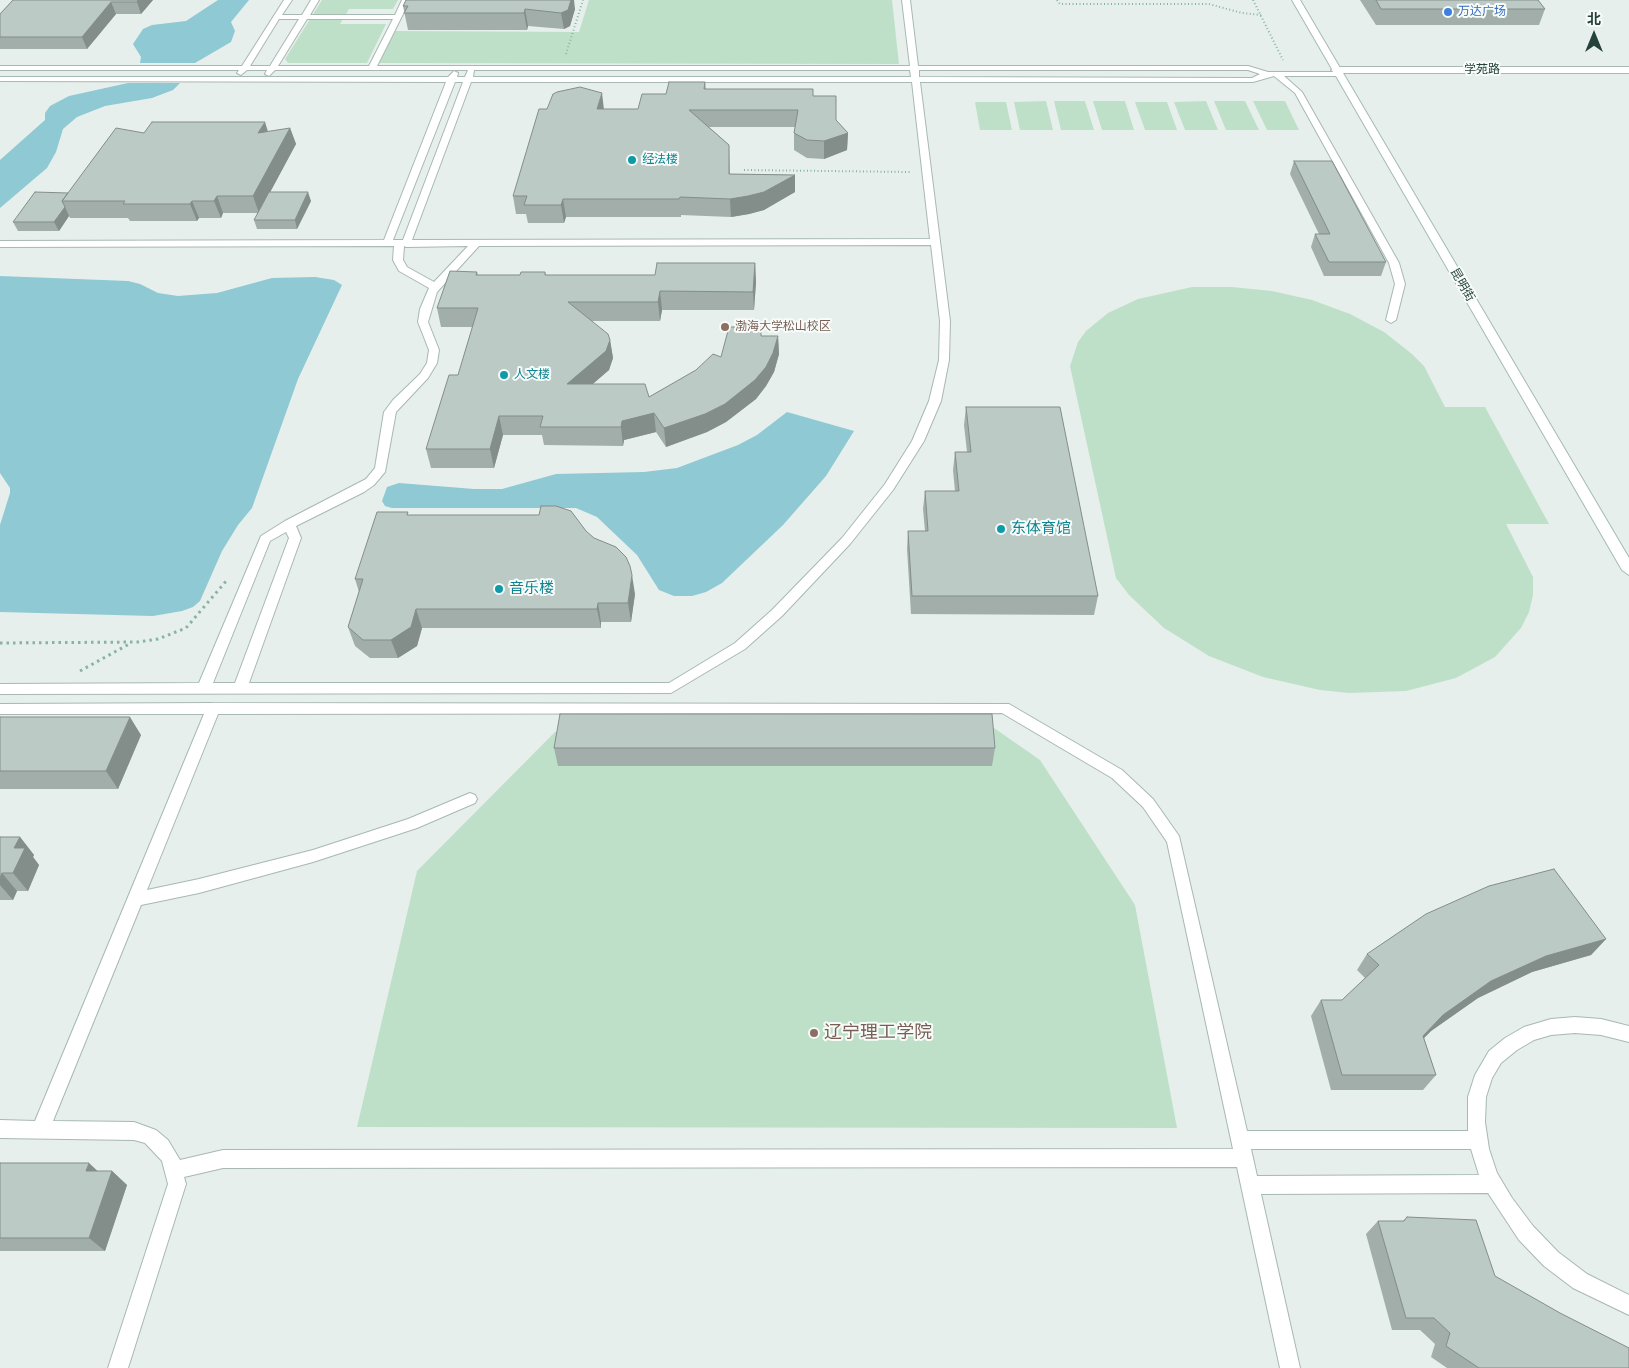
<!DOCTYPE html>
<html>
<head>
<meta charset="utf-8">
<style>
	body { margin:0 }
	#map { position:relative; width:1629px; height:1368px; overflow:hidden; background:#e6efeb; font-family:"Varela Round","Noto Sans SC",sans-serif }
	canvas { display:block }
	.north { position:absolute; left:1569px; top:10px; width:50px; height:50px; -webkit-text-stroke:4px #f7fbf9; paint-order:stroke; rotate:0deg; font-size:14px; font-weight:700; line-height:20px; text-align:center; color:#24423a }
	.north::after { content:''; display:block; margin:auto; width:18px; height:22px; background:#24423a; clip-path:polygon(50% 0,100% 100%,50% 72%,0 100%) }
</style>
</head>
<body>
<div id="map">
<canvas width="1629" height="1368"></canvas>
<div class="north">北</div>
</div>
<script>
const ctx = document.querySelector('canvas').getContext('2d');
ctx.lineJoin = 'round';
function paint(path, color) { ctx.fillStyle = color; ctx.fill(path, 'evenodd'); }
const poly = rows => new Path2D(rows.map(r => 'M' + r).join(''));
function stroke(path, color, width, dash) { ctx.strokeStyle = color; ctx.lineWidth = width; ctx.lineCap = dash ? 'butt' : 'round'; ctx.setLineDash(dash || []); ctx.stroke(path); }
function drawText(font, color, halo, rows, align = 'center') {
  ctx.font = font + ' "Varela Round","Noto Sans SC",sans-serif'; ctx.lineWidth = 4; ctx.setLineDash([]); ctx.textBaseline = 'middle'; ctx.strokeStyle = halo; ctx.fillStyle = color; for (const [text, x, y, turn = 0] of rows) {
    ctx.save(); ctx.translate(x, y); ctx.rotate((+turn || 0) * Math.PI / 180); ctx.textAlign = isNaN(turn) ? turn : align; if (halo) ctx.strokeText(text, 0, 0); ctx.fillText(text, 0, 0); ctx.restore();
  }
}
paint(poly([
	[322,0,398,0,393,9,349,9,340,24,386,24,367,63,288,63,285,59],
	[589,0,892,0,899,64,379,63,395,31,579,32],
	[1046,101,1053,130,1020,130,1014,102],
	[1085,101,1094,130,1061,130,1054,101],
	[1125,101,1134,130,1102,130,1093,101],
	[1206,101,1218,130,1185,130,1174,102],
	[1245,101,1259,130,1226,130,1214,101],
	[1285,101,1299,130,1267,130,1253,101],
	[975,102,1006,102,1012,130,980,130],
	[1135,102,1167,102,1177,130,1145,130],
	[1192,287,1232,287,1272,291,1312,300,1350,314,1384,332,1412,354,1424,366,1445,407,1485,407,1549,524,1506,524,1533,577,1533,595,1529,612,1521,628,1495,657,1456,678,1406,691,1349,693,1320,690,1263,677,1209,656,1164,628,1129,595,1116,578,1070,366,1078,342,1086,331,1108,313,1138,299],
	[994,728,1040,760,1135,905,1177,1128,357,1127,417,871,555,732]
]), '#bfe0c8');
paint(poly([
	[218,0,249,0,231,22,235,31,231,42,195,63,140,63,141,57,133,44,143,29,152,25,186,21],
	[128,83,180,83,173,90,152,98,105,106,77,117,63,129,56,152,47,168,0,208,0,160,45,120,45,113,50,106,69,96],
	[0,276,128,281,140,284,158,293,178,296,217,293,272,278,315,277,334,280,342,285,298,379,252,508,238,525,222,551,200,601,193,607,182,611,153,616,0,612,0,525,10,493,10,488,0,473],
	[787,412,854,431,826,476,783,525,722,583,706,592,692,596,674,596,659,590,637,555,597,517,576,508,392,508,385,506,382,501,387,487,399,483,474,489,502,489,556,474,644,472,677,468,738,445,757,435]
]), '#8ec9d4');
const lane = poly([
	[284,0,292,0,282,15,302,15,311,0,319,0,310,15,395,15,402,0,410,0,377,66,910,66,902,0,910,0,918,66,1248,66,1268,72,1341,72,1341,76,1284,76,1302,92,1399,263,1405,284,1396,320,1391,323,1386,320,1395,284,1389,263,1295,93,1274,76,1253,82,920,82,950,321,949,360,941,401,924,441,893,490,850,544,782,616,745,649,671,693,0,694,0,684,199,683,261,536,285,521,366,479,375,468,384,412,393,400,420,374,427,363,429,350,418,322,420,309,429,288,399,271,393,260,394,246,0,247,0,241,384,240,446,82,0,81,0,77,448,77,454,71,458,73,457,77,465,77,468,70,275,70,269,76,265,74,267,70,247,70,241,75,237,73,239,70,0,70,0,66,242,66,284,0],
	[279,19,299,19,270,66,250,66,279,19],
	[307,19,393,19,369,66,278,66,307,19],
	[474,70,910,70,911,77,473,77,474,70],
	[919,70,1248,70,1260,74,1252,78,919,77,919,70],
	[455,82,463,82,403,240,393,240,455,82],
	[471,82,912,82,930,239,412,240,471,82],
	[931,245,940,321,939,360,929,401,912,441,885,484,842,538,772,610,735,643,669,683,249,683,301,538,296,526,364,492,374,485,385,472,396,412,428,378,437,363,439,350,428,322,437,292,479,246,931,245],
	[404,246,406,247,468,246,434,282,407,267,403,260,404,246],
	[286,532,289,538,235,683,213,683,270,541,286,532],
	[212,703,1009,704,1122,770,1153,799,1179,836,1247,1131,1468,1131,1468,1097,1475,1075,1489,1051,1505,1038,1524,1027,1551,1019,1575,1017,1601,1019,1629,1026,1629,1042,1601,1035,1575,1033,1551,1035,1534,1040,1517,1050,1501,1063,1492,1078,1486,1097,1485,1122,1489,1149,1497,1173,1512,1198,1533,1226,1558,1252,1587,1274,1629,1295,1629,1315,1573,1288,1544,1266,1519,1240,1488,1193,1261,1194,1300,1368,1280,1368,1237,1167,223,1168,184,1177,186,1184,128,1368,108,1368,168,1184,162,1161,145,1143,134,1140,0,1138,0,1120,35,1121,204,714,0,714,0,704,212,703],
	[1002,713,1112,778,1143,807,1167,842,1233,1149,223,1150,180,1160,168,1140,156,1130,134,1122,53,1121,141,905,199,893,313,862,417,828,475,803,477,799,475,795,470,793,408,819,313,850,199,879,147,890,218,714,1002,713],
	[1251,1149,1471,1149,1479,1175,1257,1176,1251,1149]
]);
const street = poly([
	[1629,67,1629,73,1335,73,1331,70,1335,67,1629,67]
]);
const secondary = poly([
	[1292,0,1300,0,1629,558,1629,575,1622,570,1292,0]
]);
stroke(lane, '#a8b8b2', 2);
stroke(street, '#a8b8b2', 2);
stroke(secondary, '#a4bbb3', 2);
stroke(poly([
	[1057,0,1060,4,1209,4,1242,13,1261,15],
	[1253,0,1283,60],
	[566,54,583,0],
	[744,170,910,172]
]), '#86b3a5', 2, [1, 2.5]);
stroke(poly([
	[0,643,138,642,158,639,186,628,227,580],
	[80,671,131,643]
]), '#86b3a5', 3, [2.5, 4]);
paint(lane, '#fff');
paint(street, '#fff');
paint(secondary, '#fff');
paint(poly([
	[13,0,153,0,141,14,116,14,87,49,0,49,0,14],
	[1360,0,1538,0,1545,9,1539,25,1376,25],
	[403,6,575,9,570,26,564,29,528,26,527,30,408,30],
	[705,82,706,89,813,96,848,133,847,150,824,159,807,158,794,150,794,133,795,127,709,127,729,145,730,174,795,175,795,192,764,210,749,214,731,217,681,215,681,217,566,217,564,223,528,223,526,214,516,214,513,196,604,109,638,109,666,94],
	[290,128,296,144,270,192,311,201,297,229,257,229,254,220,258,213,223,213,221,218,199,218,197,221,130,221,128,218,70,218,69,216,59,231,18,231,13,222,68,193,144,133,268,132],
	[1294,161,1386,262,1381,276,1324,276,1311,247,1315,234,1319,234,1290,174],
	[755,263,756,282,754,310,662,310,660,321,591,321,610,340,613,358,609,370,592,384,649,397,721,357,761,336,778,336,779,354,774,372,766,386,756,399,726,422,707,432,666,447,656,432,624,440,623,446,544,445,542,435,503,435,494,468,431,468,426,449,458,375,473,327,441,327,437,308,477,272,478,275,520,275,545,272,546,275,655,275],
	[966,407,1098,596,1094,615,911,614,907,549,908,531,925,531,923,509,925,491,955,491,953,470,955,452,967,452,964,425],
	[409,515,635,594,631,622,601,622,601,628,422,628,417,646,398,658,370,658,355,646,348,627,359,592,355,579],
	[0,717,141,735,118,789,0,789],
	[554,748,995,748,992,766,558,766],
	[0,837,20,837,34,855,33,857,39,865,28,891,17,891,13,900,0,900],
	[1606,939,1591,955,1532,972,1478,998,1431,1031,1424,1038,1436,1075,1423,1090,1331,1090,1311,1016,1321,1000,1342,1000,1365,978,1357,970,1367,954],
	[0,1163,97,1171,112,1171,127,1185,105,1251,0,1251],
	[1407,1217,1495,1276,1629,1368,1447,1368,1431,1357,1435,1344,1420,1330,1392,1330,1366,1234,1378,1221,1403,1221]
]), '#a1aea9');
paint(poly([
	[138,0,153,0,141,14,137,2],
	[571,0,574,0,575,9,570,26,564,29,561,13],
	[111,2,116,14,87,49,82,37],
	[525,9,528,26,527,30,524,13],
	[602,93,604,110,597,109],
	[265,122,270,138,258,133],
	[290,128,296,144,259,213,253,196],
	[848,133,847,150,824,159,824,141],
	[795,175,795,192,764,210,749,214,731,217,730,199],
	[308,192,311,201,297,229,295,220],
	[217,196,223,213,221,218,214,201],
	[563,199,566,217,564,223,561,205],
	[192,201,199,218,197,221,190,204],
	[65,207,69,216,59,231,54,222],
	[755,263,756,282,754,310,753,292],
	[660,291,662,310,660,321,658,302],
	[778,336,779,354,774,372,766,386,756,399,726,422,707,432,666,447,664,428],
	[610,340,613,358,609,370,571,403,567,384],
	[654,413,656,432,624,440,623,446,621,427,622,421],
	[499,416,503,435,494,468,490,449],
	[632,575,635,594,631,622,628,603],
	[598,603,601,622,601,628,597,609],
	[416,609,422,628,417,646,398,658,391,640],
	[130,717,141,735,118,789,106,771],
	[20,837,34,855,33,857,39,865,28,891,13,873,14,848],
	[2,873,17,891,13,900,0,885,0,878],
	[1606,939,1591,955,1532,972,1478,998,1431,1031,1411,1051,1423,1036,1443,1015,1491,981,1546,956],
	[89,1163,104,1177,86,1171],
	[112,1171,127,1185,105,1251,89,1238]
]), '#838d89');
const building = poly([
	[13,0,138,0,137,2,111,2,82,37,0,37,0,14,13,0],
	[406,0,571,0,568,10,561,13,525,9,524,13,404,13,408,6,403,6,406,0],
	[1376,0,1538,0,1545,9,1381,9,1376,0],
	[669,82,705,82,704,89,813,89,813,96,836,96,836,120,848,133,824,141,807,140,794,133,798,110,689,110,729,145,729,174,795,175,764,192,748,196,730,199,680,197,679,199,563,199,561,205,524,205,527,196,513,196,539,109,547,109,553,94,557,92,580,87,602,93,597,109,638,109,642,94,666,94,669,82],
	[152,122,265,122,258,133,290,128,253,196,217,196,214,201,192,201,190,204,123,204,125,201,62,201,116,128,144,133,152,122],
	[1294,161,1332,161,1386,262,1329,262,1315,234,1330,234,1294,161],
	[35,192,68,193,62,201,65,207,54,222,13,222,35,192],
	[269,192,308,192,295,220,254,220,269,192],
	[657,263,755,263,753,292,660,291,658,302,568,302,608,334,610,340,606,351,567,384,645,384,649,397,696,370,713,354,721,357,729,327,761,327,761,336,778,336,773,353,766,367,755,380,725,404,705,414,664,428,654,413,622,421,621,427,540,427,543,416,499,416,490,449,426,449,449,375,458,375,478,308,437,308,450,271,477,272,476,275,520,275,521,272,545,272,545,275,655,275,657,263],
	[966,407,1060,407,1098,596,912,596,908,531,928,531,925,491,959,491,955,452,971,452,966,407],
	[541,506,556,506,571,511,586,531,594,538,616,547,626,557,630,566,632,575,628,603,598,603,597,609,416,609,411,627,391,640,363,640,348,627,363,579,355,579,377,512,408,512,407,515,539,515,541,506],
	[560,714,992,714,995,748,554,748,560,714],
	[0,717,130,717,106,771,0,771,0,717],
	[0,837,20,837,14,848,25,848,13,873,2,873,0,878,0,837],
	[1554,869,1606,939,1546,956,1491,981,1443,1015,1423,1036,1436,1075,1342,1075,1321,1000,1342,1000,1379,965,1367,954,1426,914,1489,886,1554,869],
	[0,1163,89,1163,86,1171,112,1171,89,1238,0,1238,0,1163],
	[1407,1217,1476,1220,1495,1276,1560,1313,1629,1348,1629,1368,1479,1368,1446,1346,1450,1333,1434,1318,1406,1318,1378,1221,1404,1221,1407,1217]
]);
paint(building, '#bbcac4');
stroke(building, '#838d89', 1);
for (const [x, y, r, color] of [
	[1448,12,5,"#3f7fe0"],
	[632,160,5,"#0f9aa8"],
	[725,327,5,"#8d6e63"],
	[504,375,5,"#0f9aa8"],
	[1001,529,5,"#0f9aa8"],
	[499,589,5,"#0f9aa8"],
	[814,1033,5,"#8d6e63"]
]) { const dot = new Path2D(); dot.arc(x, y, r, 0, 2 * Math.PI); ctx.fillStyle = color; ctx.fill(dot); stroke(dot, '#f7fbf9', 2); }
drawText('12px', '#366cbe', '#f7fbf9', [
	["万达广场",1458,12]
], 'left');
drawText('12px', '#24423a', '#f7fbf9', [
	["学苑路",1482,70],
	["昆明街",1462,285,60]
]);
drawText('12px', '#0d838f', '#f7fbf9', [
	["经法楼",642,160],
	["人文楼",514,375]
], 'left');
drawText('12px', '#785e54', '#f7fbf9', [
	["渤海大学松山校区",735,327]
], 'left');
drawText('15px', '#0d838f', '#f7fbf9', [
	["东体育馆",1011,529],
	["音乐楼",509,589]
], 'left');
drawText('18px', '#785e54', '#f7fbf9', [
	["辽宁理工学院",824,1033]
], 'left');
</script>
</body>
</html>
